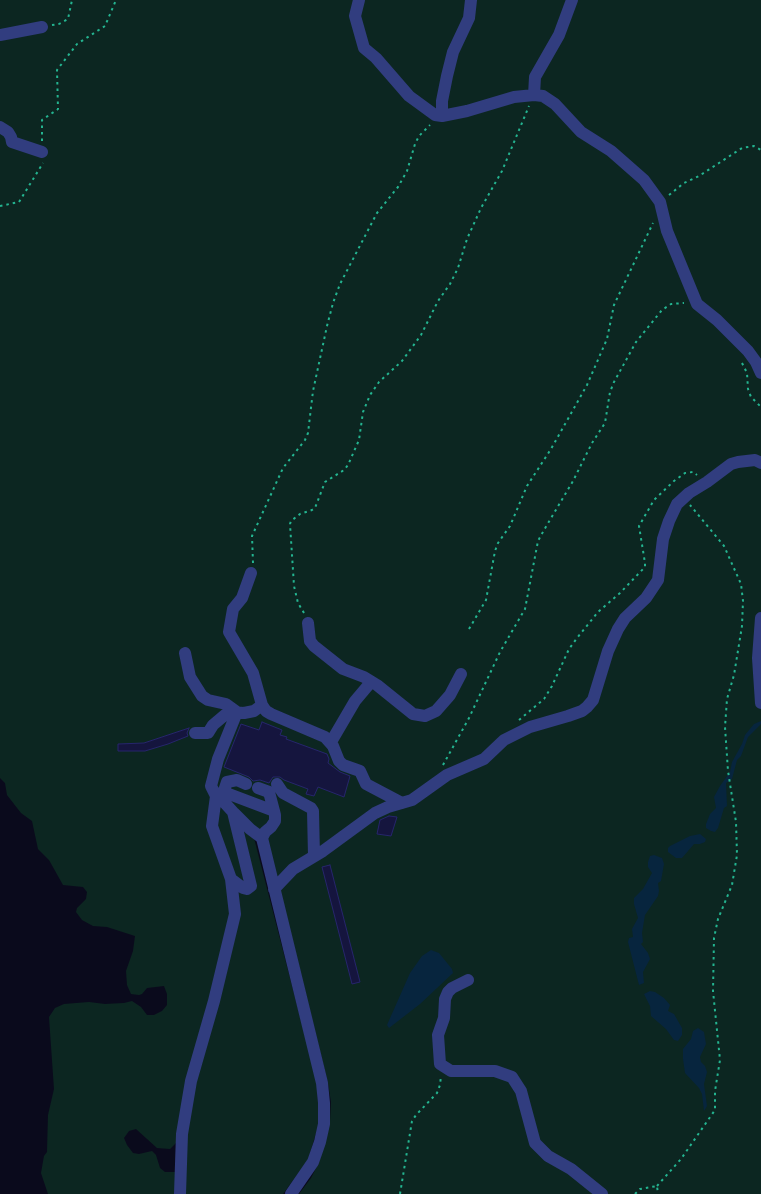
<!DOCTYPE html>
<html>
<head>
<meta charset="utf-8">
<style>
	body { margin:0 }
	canvas { display:block; background:#0a0a1c }
</style>
</head>
<body>
<canvas width="761" height="1194"></canvas>
<script>
const ctx = document.querySelector('canvas').getContext('2d');
ctx.lineJoin = 'round';
function paint(path, color) { ctx.fillStyle = color; ctx.fill(path, 'evenodd'); }
const poly = rows => new Path2D(rows.map(r => 'M' + r).join(''));
function stroke(path, color, width, dash) { ctx.strokeStyle = color; ctx.lineWidth = width; ctx.lineCap = dash ? 'butt' : 'round'; ctx.setLineDash(dash || []); ctx.stroke(path); }
paint(poly([
	[0,0,761,0,761,1194,299,1194,311,1178,319,1162,330,1121,331,1102,328,1083,267,837,254,838,317,1083,319,1123,308,1160,283,1194,185,1194,176,1143,170,1149,157,1148,136,1129,129,1131,124,1138,127,1145,133,1153,139,1154,152,1151,156,1155,160,1168,165,1172,175,1172,176,1194,48,1194,41,1173,44,1156,47,1152,48,1115,54,1089,49,1017,55,1008,64,1004,89,1002,105,1004,124,1003,132,1001,141,1007,147,1015,154,1015,162,1011,167,1005,167,994,164,986,147,988,142,994,139,995,131,994,127,985,126,971,133,951,135,936,107,927,93,926,82,920,76,912,77,908,86,899,87,892,83,887,63,885,49,860,38,849,32,821,21,813,7,795,5,783,0,778]
]), '#0c2621');
paint(poly([
	[761,721,761,724,748,737,741,756,737,760,732,779,726,783,727,806,724,808,718,828,715,832,711,831,706,828,706,824,710,814,716,808,714,797,720,786,730,772,732,762,742,744,745,735,754,724],
	[700,834,706,839,705,842,700,844,694,844,682,858,676,858,668,852,668,848,670,846,690,836],
	[654,855,662,858,664,864,661,881,658,883,659,891,658,896,645,915,642,933,643,942,641,944,648,953,650,959,643,972,644,983,639,985,628,942,629,938,633,937,632,929,638,918,634,904,634,898,643,889,652,873,648,867,648,862,650,856],
	[431,950,439,953,452,969,453,973,420,1004,389,1028,387,1025,410,973,422,956],
	[650,991,655,992,664,998,670,1005,668,1011,674,1014,682,1028,682,1035,678,1041,674,1040,666,1029,651,1016,650,1006,644,994],
	[698,1028,704,1032,706,1044,700,1057,701,1062,705,1066,707,1072,704,1084,707,1106,704,1111,702,1094,699,1088,685,1073,683,1059,683,1049,691,1039,693,1031]
]), '#07253e');
const building = poly([
	[262,722,282,730,280,735,287,737,286,739,327,754,329,759,328,763,340,772,350,776,344,797,318,787,314,796,306,794,308,789,284,780,280,777,273,777,269,783,260,780,253,781,249,777,224,767,241,724,259,730,262,722],
	[189,728,187,733,188,736,168,744,145,751,118,751,118,744,144,743,189,728],
	[389,816,397,817,391,836,377,834,380,820,389,816],
	[330,865,360,982,352,984,322,867,330,865]
]);
paint(building, '#15153e');
stroke(building, '#26256c', 1);
stroke(poly([
	[52,25,59,24,68,19,72,0],
	[42,141,42,120,58,109,57,70,77,44,105,26,116,0],
	[669,195,684,183,699,176,742,148,754,146,761,150],
	[0,206,19,202,43,163],
	[742,363,747,373,748,389,751,397,761,407],
	[253,563,252,536,283,468,305,440,308,433,313,391,327,326,333,303,340,284,377,213,398,187,407,171,415,144,419,136,430,125],
	[304,613,298,603,294,586,290,524,291,521,300,514,312,510,315,508,325,482,344,470,348,465,359,440,363,412,370,395,379,382,402,361,421,335,438,301,450,284,458,268,467,239,481,208,502,171,529,106],
	[469,629,486,600,495,551,498,543,510,526,527,486,551,449,587,385,607,339,614,305,653,223],
	[519,720,544,699,552,686,569,649,577,638,598,612,620,593,645,567,645,563,639,526,654,500,674,481,685,473,693,472,697,475],
	[443,765,469,718,500,652,525,609,538,541,544,530,573,481,592,443,605,423,610,392,614,382,636,342,662,310,671,304,684,303],
	[657,1186,681,1159,715,1110,715,1091,720,1060,713,991,714,938,718,919,732,885,737,855,736,822,728,771,725,727,727,699,734,675,742,626,743,601,741,584,724,546,690,505],
	[400,1194,412,1121,416,1115,437,1093,440,1085,441,1076],
	[635,1194,640,1189,657,1186,658,1194]
]), '#24b490', 2, [2.5, 4]);
stroke(poly([
	[359,0,355,16,364,48,376,58,409,96,435,115,442,116,467,111,514,97,534,95,543,96,555,104,581,132,611,151,644,180,660,202,667,231,697,304,717,320,748,351,756,362,761,373],
	[0,35,42,27],
	[534,95,535,77,559,35,572,0],
	[442,116,442,101,447,76,453,52,469,18,471,0],
	[0,127,8,132,11,137,12,142,42,152],
	[251,573,242,598,233,609,229,632,253,673,262,705,266,711,271,714,325,737,333,746,339,761,343,765,360,771,366,784,402,803],
	[761,618,758,658,761,703],
	[308,623,310,641,314,646,343,669,364,677,377,685,413,714,425,716,436,711,450,695,461,674],
	[195,733,208,733,213,725,226,714,231,712,244,713,254,711,262,705],
	[331,742,355,701,371,682],
	[277,784,283,793,311,808,313,811,314,856],
	[258,788,269,792,274,811],
	[223,794,227,782,237,780,246,784],
	[234,813,250,829,262,838],
	[231,879,243,888,247,889,251,886,233,812,223,801,222,797,223,794,229,794,274,811,275,815,275,821,271,827,265,832,262,838,322,1083,324,1103,324,1124,320,1142,313,1162,291,1194],
	[274,889,293,869,323,851,375,813,388,807,412,800,447,775,484,759,504,740,530,727,568,716,582,711,587,707,593,700,608,651,618,629,625,618,646,598,658,580,663,539,669,521,677,504,689,493,707,482,731,464,738,462,755,460,761,463],
	[468,980,452,988,448,992,445,999,444,1018,438,1035,440,1064,451,1071,495,1071,512,1077,521,1091,535,1143,548,1156,571,1169,602,1194],
	[180,1194,182,1134,191,1081,214,1001,235,914,231,879,212,826,216,796,211,786,218,759,237,712,226,704,208,700,202,696,190,677,185,653]
]), '#313d7f', 12);
</script>
</body>
</html>
